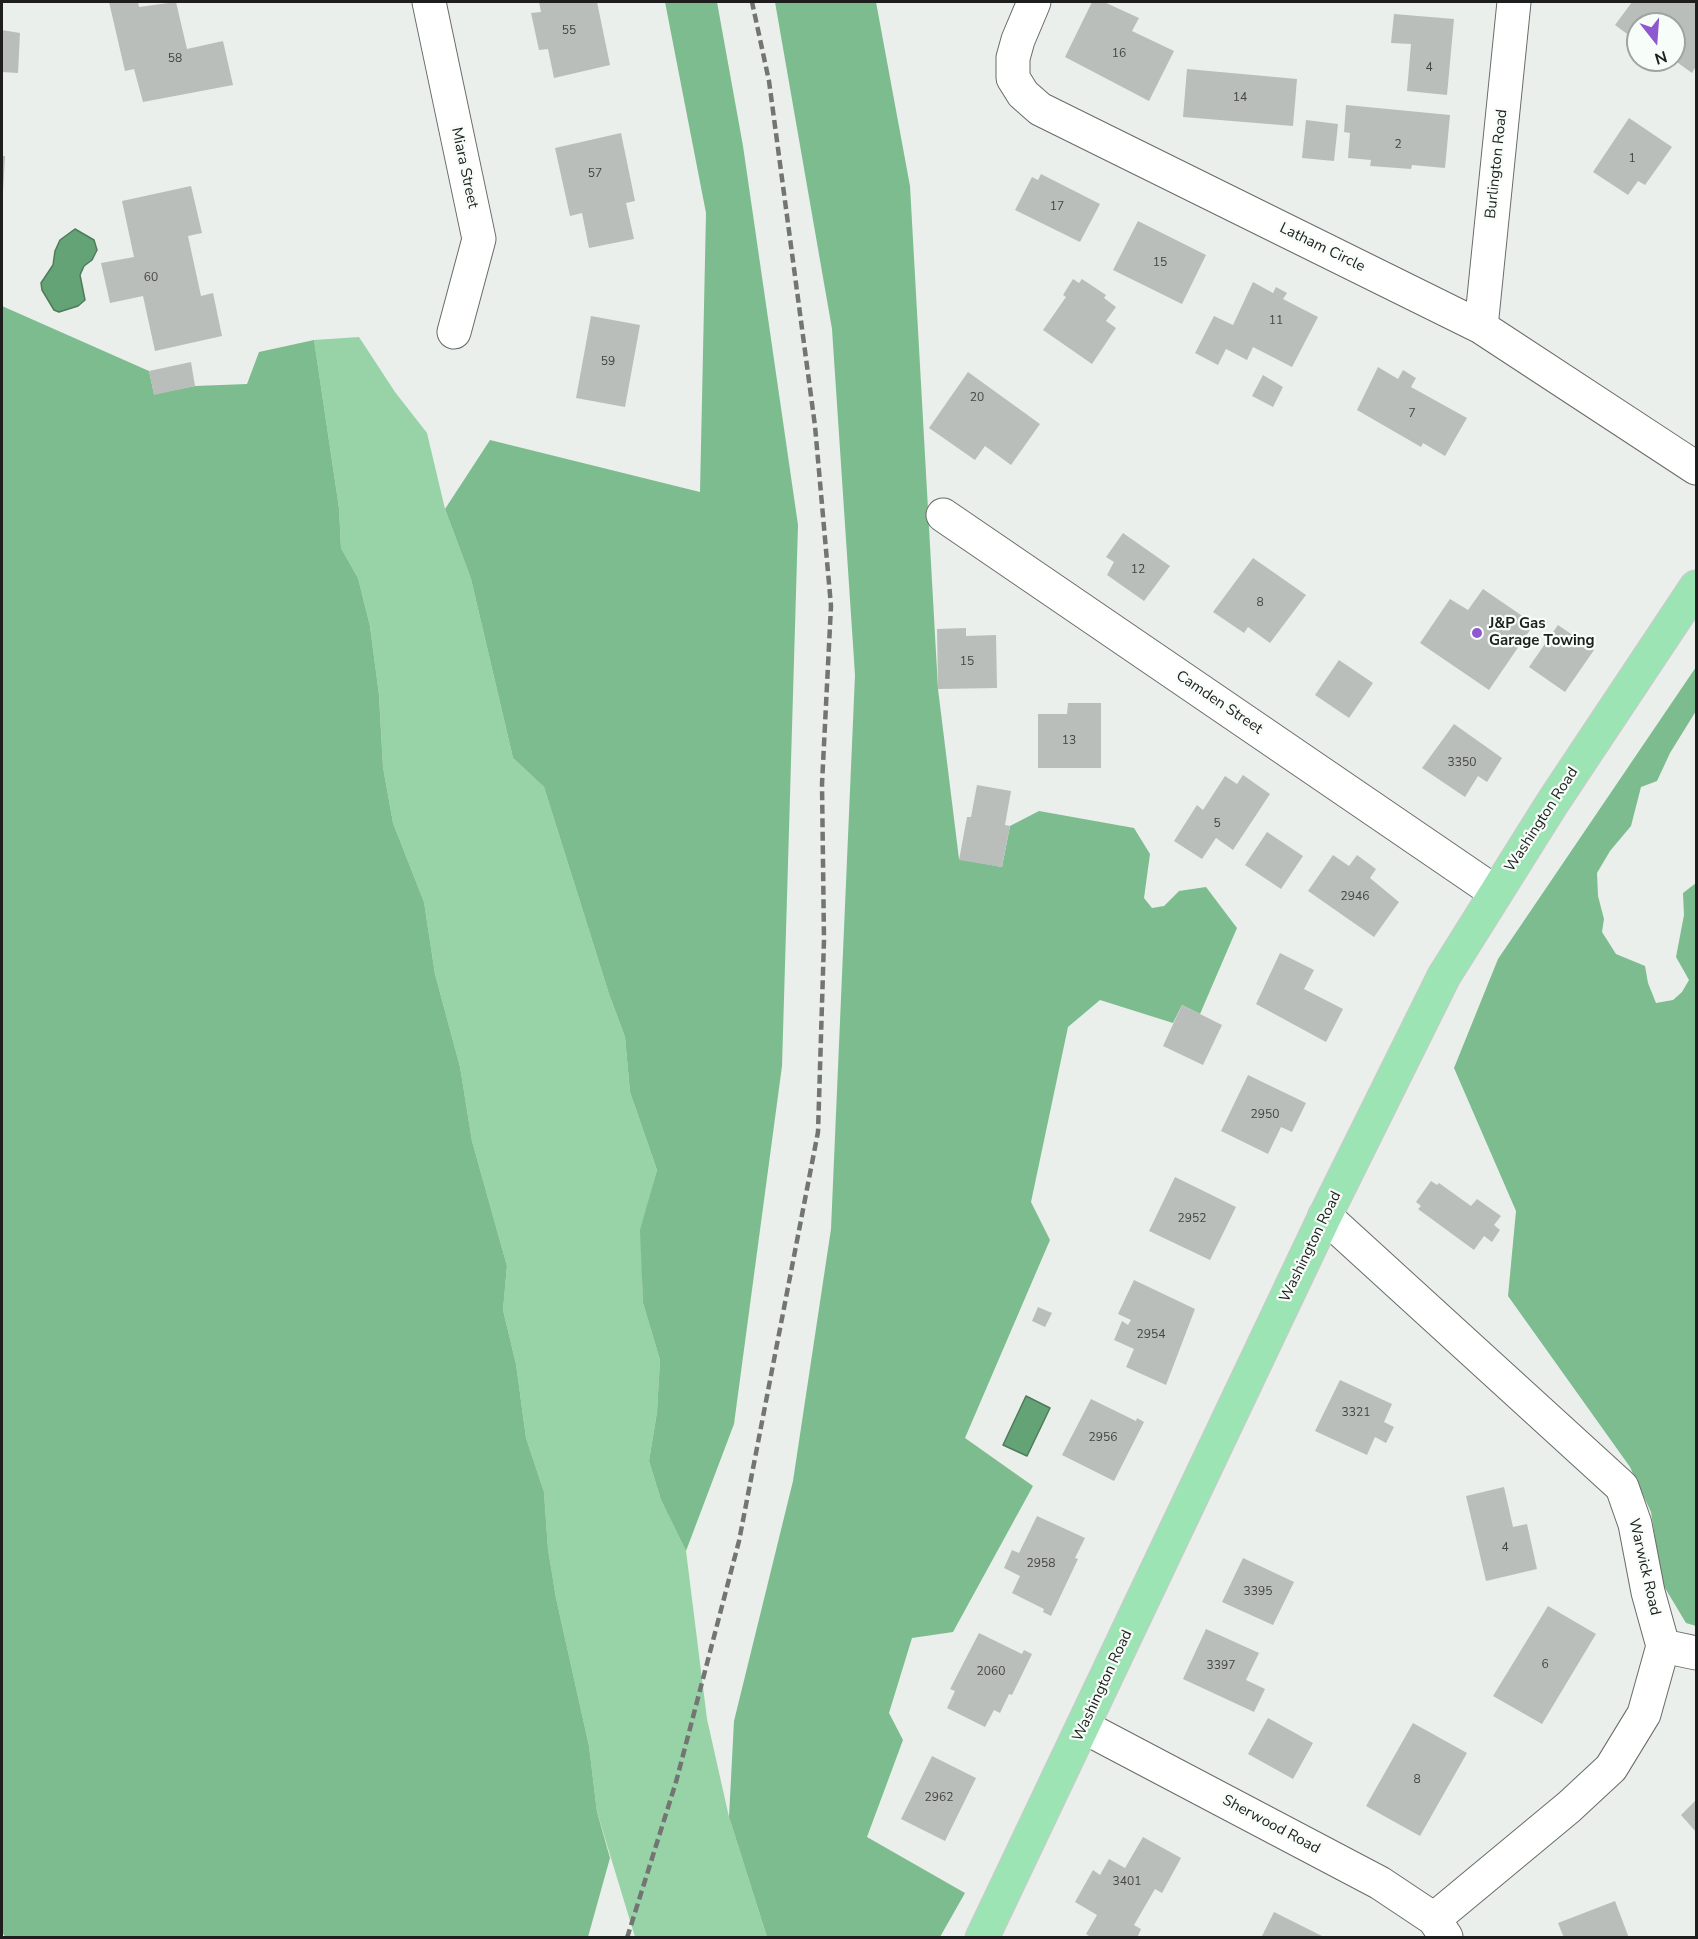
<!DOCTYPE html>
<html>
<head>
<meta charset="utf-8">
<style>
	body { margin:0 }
	#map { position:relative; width:1698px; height:1939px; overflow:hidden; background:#eaefeb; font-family:"Nunito Sans",sans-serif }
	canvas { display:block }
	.frame { position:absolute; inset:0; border:3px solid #1d1e1d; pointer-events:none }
	.north { position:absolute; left:1626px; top:12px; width:60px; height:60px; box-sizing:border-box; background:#f7fdf8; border:2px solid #a0a4a0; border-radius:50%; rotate:163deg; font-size:16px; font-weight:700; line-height:24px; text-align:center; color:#1d1e1d }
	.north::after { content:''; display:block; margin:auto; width:21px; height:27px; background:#8e58d0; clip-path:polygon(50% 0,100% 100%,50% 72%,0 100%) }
</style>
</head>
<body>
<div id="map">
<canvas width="1698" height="1939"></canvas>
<div class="frame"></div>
<div class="north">N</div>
</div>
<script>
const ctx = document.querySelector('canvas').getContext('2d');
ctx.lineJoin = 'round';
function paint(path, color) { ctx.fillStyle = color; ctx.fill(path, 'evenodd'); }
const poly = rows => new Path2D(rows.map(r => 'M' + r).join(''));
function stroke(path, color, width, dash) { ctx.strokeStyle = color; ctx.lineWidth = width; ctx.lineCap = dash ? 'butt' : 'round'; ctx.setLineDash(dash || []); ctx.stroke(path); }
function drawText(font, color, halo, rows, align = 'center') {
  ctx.font = font + ' "Nunito Sans",sans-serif'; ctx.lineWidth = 4.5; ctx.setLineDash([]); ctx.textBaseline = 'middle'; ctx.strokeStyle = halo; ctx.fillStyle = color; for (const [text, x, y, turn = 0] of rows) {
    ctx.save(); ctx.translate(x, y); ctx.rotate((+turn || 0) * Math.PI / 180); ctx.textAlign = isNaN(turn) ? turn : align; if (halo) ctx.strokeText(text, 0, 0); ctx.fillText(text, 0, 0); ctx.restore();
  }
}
paint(poly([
	[359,337,395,392,427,433,445,509,471,579,513,758,544,787,609,994,625,1037,630,1092,657,1170,641,1230,643,1303,660,1360,657,1412,649,1461,661,1500,686,1551,707,1719,729,1817,767,1937,635,1937,597,1812,589,1746,556,1598,548,1549,544,1492,526,1438,516,1364,503,1310,507,1266,472,1141,460,1067,435,974,424,902,393,823,383,767,379,695,370,626,358,578,341,548,339,508,314,340]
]), '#98d2a7');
paint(poly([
	[665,2,717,2,743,146,798,525,782,1066,734,1424,686,1551,661,1500,649,1461,657,1412,660,1360,643,1303,640,1230,657,1170,630,1092,625,1037,609,994,544,787,513,758,471,579,445,509,490,440,700,492,706,213],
	[775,2,876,2,910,186,938,689,959,859,1002,867,1010,826,1039,811,1134,828,1150,854,1144,898,1152,908,1164,906,1179,891,1206,887,1237,928,1200,1014,1182,1005,1173,1023,1100,1000,1068,1027,1031,1202,1050,1240,965,1438,1033,1486,953,1632,912,1638,889,1713,903,1740,867,1837,965,1893,940,1937,767,1937,729,1817,734,1721,793,1481,831,1229,855,675,832,329],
	[2,306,149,371,154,394,195,386,247,384,259,352,314,340,339,508,341,548,358,578,370,626,379,695,383,767,393,823,424,902,435,974,460,1067,472,1141,507,1266,503,1310,516,1364,526,1438,544,1492,548,1549,556,1598,589,1746,597,1812,610,1858,588,1937,6,1938,2,1932],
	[1696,667,1696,711,1670,753,1657,781,1641,787,1631,826,1610,851,1597,873,1598,896,1604,919,1602,932,1616,954,1645,966,1648,983,1656,1003,1673,1000,1682,992,1689,980,1676,957,1684,915,1683,893,1696,883,1696,1626,1686,1623,1662,1583,1651,1512,1630,1467,1508,1296,1516,1211,1454,1068,1498,959]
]), '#7dbc8e');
const water = poly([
	[75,229,94,240,97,250,92,260,84,266,80,275,85,300,78,306,59,312,54,310,42,290,41,283,53,265,55,251,60,240,75,229],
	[1026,1396,1050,1408,1027,1456,1003,1445,1026,1396]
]);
paint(water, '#64a376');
stroke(water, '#4f7b5b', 1.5);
paint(poly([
	[109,2,138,2,139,7,176,2,187,49,223,41,233,85,143,102,134,69,125,71],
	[539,2,597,2,610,65,554,78,548,49,539,50,531,13,541,12],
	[1092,2,1104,2,1139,18,1132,31,1174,51,1149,101,1065,57],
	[1632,2,1696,2,1696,66,1692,73,1674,60,1674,24,1638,24,1638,42,1615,25],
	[1394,14,1454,19,1447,95,1407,91,1411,44,1391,43],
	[2,30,20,33,18,73,2,72],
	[1187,69,1297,79,1293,126,1183,117],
	[1346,105,1450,115,1445,168,1412,165,1411,169,1370,166,1371,160,1348,158,1350,133,1344,132],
	[1629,118,1672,147,1645,185,1638,181,1628,195,1593,172],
	[1306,120,1338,124,1334,161,1302,158],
	[621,133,635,201,626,203,634,239,589,248,582,213,570,216,555,148],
	[2,156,5,156,3,192,2,192],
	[1041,174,1100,204,1080,242,1015,210,1032,177,1038,180],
	[191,186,202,233,188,236,201,296,213,293,222,336,155,351,143,296,110,303,101,263,134,257,122,201],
	[1138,221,1206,255,1182,304,1113,270],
	[1073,279,1079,283,1082,279,1106,295,1104,298,1116,307,1106,321,1116,328,1092,364,1043,330,1066,297,1063,295],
	[1253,282,1273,293,1276,287,1287,293,1283,299,1318,317,1292,367,1253,347,1247,360,1226,349,1218,365,1195,353,1214,316,1233,325],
	[591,316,640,325,625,407,576,398],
	[191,362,195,386,154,395,149,371],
	[1378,367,1398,379,1403,370,1416,378,1411,387,1467,418,1445,456,1423,443,1421,447,1357,410],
	[968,372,1040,424,1011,465,985,446,975,460,929,428],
	[1263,375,1283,387,1273,407,1252,396],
	[1123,533,1170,566,1144,601,1107,575,1114,562,1106,557],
	[1253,558,1306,595,1270,643,1248,627,1244,633,1213,612],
	[1483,589,1534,624,1489,690,1420,643,1450,599,1468,610],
	[1558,625,1594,650,1565,692,1529,667],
	[966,628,966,636,996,635,997,688,938,689,937,629],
	[1339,660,1373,683,1349,718,1315,695],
	[1068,703,1101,703,1101,768,1038,768,1038,714,1067,714],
	[1454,724,1502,758,1487,782,1478,776,1465,797,1422,768],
	[1243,775,1270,794,1233,850,1216,838,1202,859,1174,841,1197,805,1203,810,1225,776,1237,784],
	[977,785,1011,791,1005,825,1010,826,1002,867,959,860,967,817,971,817],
	[1267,832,1303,856,1281,889,1245,865],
	[1333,855,1349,866,1357,855,1376,869,1370,878,1399,902,1374,937,1308,891],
	[1280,953,1314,970,1304,989,1343,1009,1326,1042,1256,1004],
	[1182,1005,1222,1025,1203,1065,1163,1046],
	[1248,1075,1306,1103,1292,1132,1281,1127,1268,1154,1221,1131],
	[1175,1177,1236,1207,1210,1260,1149,1231],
	[1431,1181,1437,1185,1439,1183,1471,1206,1477,1199,1501,1216,1494,1225,1500,1230,1492,1242,1484,1236,1474,1250,1418,1209,1421,1206,1416,1202],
	[1134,1280,1195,1309,1166,1385,1126,1367,1134,1349,1114,1340,1122,1321,1128,1325,1131,1320,1118,1314],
	[1038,1307,1052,1313,1045,1327,1032,1321],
	[1340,1380,1392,1404,1384,1422,1394,1427,1386,1443,1375,1437,1367,1455,1315,1431],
	[1091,1399,1136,1421,1137,1418,1144,1422,1114,1481,1062,1455],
	[1504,1487,1513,1527,1527,1524,1537,1569,1486,1581,1466,1496],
	[1037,1516,1085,1538,1075,1558,1078,1559,1051,1616,1043,1612,1044,1609,1012,1593,1020,1576,1004,1568,1012,1550,1019,1553],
	[1243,1558,1294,1582,1273,1625,1222,1602],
	[1548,1606,1596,1634,1542,1724,1493,1696],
	[1206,1629,1259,1653,1246,1680,1265,1689,1254,1712,1183,1679],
	[979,1633,1022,1654,1024,1650,1032,1654,1012,1695,1009,1694,1000,1713,994,1710,985,1727,947,1708,955,1691,950,1689],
	[1268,1718,1313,1743,1293,1779,1248,1754],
	[1413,1723,1467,1753,1420,1836,1366,1806],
	[932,1756,976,1778,945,1841,901,1819],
	[1696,1800,1696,1832,1681,1815],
	[1143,1837,1181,1858,1162,1893,1155,1889,1134,1925,1141,1929,1137,1938,1092,1938,1086,1934,1097,1915,1075,1902,1093,1870,1100,1875,1109,1859,1125,1868],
	[1615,1901,1629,1938,1564,1938,1558,1923],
	[1274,1912,1326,1938,1261,1938]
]), '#b9beba');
const minor = poly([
	[429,2,479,239,454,332],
	[1034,2,1018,40,1013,58,1013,78,1023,94,1040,109,1481,327,1696,468],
	[1481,327,1514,2],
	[943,515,1495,892],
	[1325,1216,1622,1487,1635,1524,1648,1592,1663,1646,1644,1714,1611,1768,1569,1807,1434,1919],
	[1663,1646,1696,1653],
	[1084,1727,1380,1883,1434,1919,1446,1937]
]);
const primary = poly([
	[982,1938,1325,1216,1444,976,1553,802,1696,587]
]);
stroke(minor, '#686c68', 35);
stroke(primary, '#c9c9c9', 35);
stroke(minor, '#fff', 33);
stroke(primary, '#9de4b5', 33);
stroke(poly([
	[627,1938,676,1782,739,1541,818,1132,824,940,822,784,831,606,815,426,769,81,752,2]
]), '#737573', 4.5, [9, 4.5]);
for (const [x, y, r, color] of [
	[1477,633,6,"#8e58d0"]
]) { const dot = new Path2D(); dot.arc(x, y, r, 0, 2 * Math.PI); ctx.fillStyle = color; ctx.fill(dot); stroke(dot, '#f7fdf8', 2); }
drawText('12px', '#444644', null, [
	["55",569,31],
	["16",1119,54],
	["58",175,59],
	["4",1429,68],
	["14",1240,98],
	["2",1398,145],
	["1",1632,159],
	["57",595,174],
	["17",1057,207],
	["15",1160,263],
	["60",151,278],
	["11",1276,321],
	["59",608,362],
	["20",977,398],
	["7",1412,414],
	["12",1138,570],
	["8",1260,603],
	["15",967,662],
	["13",1069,741],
	["3350",1462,763],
	["5",1217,824],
	["2946",1355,897],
	["2950",1265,1115],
	["2952",1192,1219],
	["2954",1151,1335],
	["3321",1356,1413],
	["2956",1103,1438],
	["4",1505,1548],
	["2958",1041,1564],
	["3395",1258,1592],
	["6",1545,1665],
	["3397",1221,1666],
	["2060",991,1672],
	["8",1417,1780],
	["2962",939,1798],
	["3401",1127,1882]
]);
drawText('15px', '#1d1e1d', '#f7fdf8', [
	["Burlington Road",1497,164,-84],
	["Miara Street",464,168,78],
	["Latham Circle",1322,248,26],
	["Camden Street",1219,703,34],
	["Washington Road",1542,820,-57],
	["Washington Road",1311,1247,-64],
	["Warwick Road",1644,1567,77],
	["Washington Road",1103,1686,-65],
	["Sherwood Road",1271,1825,28]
]);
drawText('bold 15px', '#1d1e1d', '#f7fdf8', [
	["J&P Gas",1489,624],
	["Garage Towing",1489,641]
], 'left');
</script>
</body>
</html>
